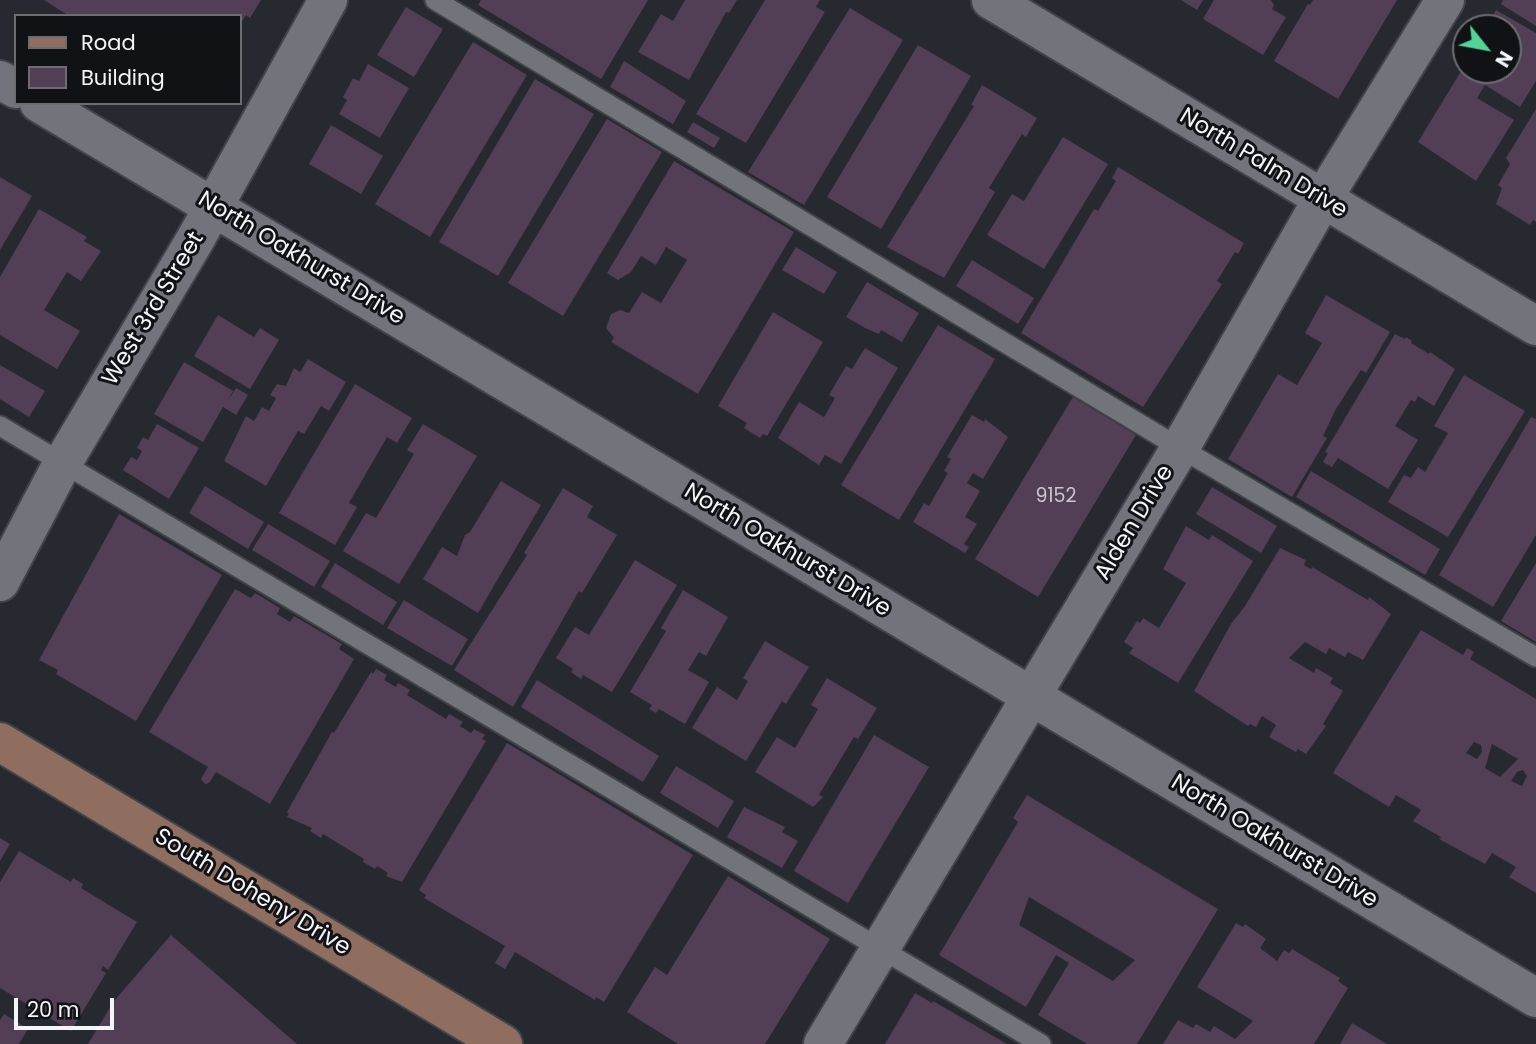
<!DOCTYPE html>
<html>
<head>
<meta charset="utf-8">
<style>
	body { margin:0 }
	#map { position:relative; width:1536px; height:1044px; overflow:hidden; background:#272930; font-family:Poppins,sans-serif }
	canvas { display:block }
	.legend { position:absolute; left:14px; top:14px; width:228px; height:91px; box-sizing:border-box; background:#111215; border:2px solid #6c6d70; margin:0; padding:9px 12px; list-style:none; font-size:21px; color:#f4f5f9 }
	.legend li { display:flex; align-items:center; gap:14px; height:35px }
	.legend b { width:35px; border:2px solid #6c6d70 }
	.north { position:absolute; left:1452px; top:14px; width:70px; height:70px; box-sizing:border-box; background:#111215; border:2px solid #6c6d70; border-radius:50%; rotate:121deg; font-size:19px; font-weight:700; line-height:28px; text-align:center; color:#f4f5f9 }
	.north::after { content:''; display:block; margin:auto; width:24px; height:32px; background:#53d396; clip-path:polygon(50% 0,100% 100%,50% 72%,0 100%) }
	.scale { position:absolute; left:14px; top:998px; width:100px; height:32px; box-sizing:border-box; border:4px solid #f4f5f9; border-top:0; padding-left:9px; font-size:21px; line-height:24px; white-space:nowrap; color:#f4f5f9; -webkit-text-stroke:5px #111215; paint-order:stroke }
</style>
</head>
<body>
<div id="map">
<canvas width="1536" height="1044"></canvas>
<ul class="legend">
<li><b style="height:9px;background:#8f6e60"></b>Road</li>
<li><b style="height:19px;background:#523e55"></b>Building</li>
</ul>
<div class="north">N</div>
<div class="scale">20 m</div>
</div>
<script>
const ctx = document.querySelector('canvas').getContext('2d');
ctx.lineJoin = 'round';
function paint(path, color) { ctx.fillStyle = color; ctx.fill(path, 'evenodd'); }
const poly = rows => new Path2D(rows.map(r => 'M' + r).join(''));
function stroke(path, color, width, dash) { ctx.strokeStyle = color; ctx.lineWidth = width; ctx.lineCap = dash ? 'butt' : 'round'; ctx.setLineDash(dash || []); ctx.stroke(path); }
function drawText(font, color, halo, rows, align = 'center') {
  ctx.font = font + ' Poppins,sans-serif'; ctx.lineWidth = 6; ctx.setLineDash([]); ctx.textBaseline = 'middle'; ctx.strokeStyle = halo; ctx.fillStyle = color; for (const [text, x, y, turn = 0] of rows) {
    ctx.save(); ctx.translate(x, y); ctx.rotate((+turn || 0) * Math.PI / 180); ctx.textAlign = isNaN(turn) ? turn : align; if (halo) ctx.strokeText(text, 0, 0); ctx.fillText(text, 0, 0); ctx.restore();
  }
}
paint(poly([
	[44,0,261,0,250,18,246,15,240,24,240,16,69,16],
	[481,0,648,0,601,79,478,5],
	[685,0,737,0,729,13,726,12,689,80,638,52,661,14,673,21],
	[765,0,820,0,816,7,825,12,746,143,696,114],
	[1181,0,1203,0,1197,10],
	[1214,0,1271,0,1274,5,1272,9,1286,17,1263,55,1203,19],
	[1313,0,1397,0,1338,99,1274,61,1308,4,1310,5],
	[1503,0,1536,0,1536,26,1501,4],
	[406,7,443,29,414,77,377,55],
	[850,8,903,40,804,205,748,172],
	[1496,10,1536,33,1536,81,1520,107,1485,85,1477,98,1514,120,1476,181,1418,142,1466,63,1466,70,1508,70,1508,28,1485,28],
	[473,42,527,75,430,237,375,204],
	[918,45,971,76,881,229,827,197],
	[624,61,686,101,673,124,610,87],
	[368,64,409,88,380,138,339,114,347,100,343,97,353,78,359,81],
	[535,79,594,114,498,276,439,242],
	[982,85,1037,118,1026,137,1022,134,989,188,995,192,944,278,887,247,974,106,971,105],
	[1536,109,1536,222,1533,220,1530,225,1496,204,1502,188,1498,185,1510,164,1506,158],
	[607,119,662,152,563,316,508,283],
	[693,122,720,138,714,148,687,132],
	[331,125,383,156,361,194,309,164],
	[1063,137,1108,164,1044,269,987,235,1012,194,1024,201],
	[674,161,794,232,698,394,611,342,614,338,606,328,611,314,620,310,629,313,642,292,661,303,687,260,666,247,656,265,641,256,631,272,618,280,607,273],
	[1118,167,1244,243,1238,254,1235,252,1217,281,1222,284,1143,407,1021,333,1094,209,1098,211,1116,181,1112,178],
	[0,177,32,196,0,250],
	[39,209,87,237,84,241,101,251,81,281,67,272,44,310,80,331,57,369,0,335,0,277],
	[796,247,837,272,824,294,782,270],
	[972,260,1034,298,1018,324,956,286],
	[867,282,919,313,902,342,881,330,879,334,865,328,846,317],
	[1326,295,1390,332,1366,373,1361,370,1336,409,1323,436,1327,438,1292,497,1228,459,1278,374,1297,385,1322,343,1305,333],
	[773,312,823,342,767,436,763,434,760,438,744,428,747,423,718,406],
	[218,315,254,337,260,328,279,340,250,389,194,356],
	[938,325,995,359,899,520,841,485],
	[1395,334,1405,339,1406,337,1412,341,1411,343,1429,354,1430,352,1455,369,1434,406,1418,396,1415,402,1411,400,1395,426,1418,440,1388,489,1338,458,1332,467,1323,462,1328,453,1325,452],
	[865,348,898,368,841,464,825,455,819,465,778,438,799,402,824,417,835,398,829,395,846,366,852,369],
	[308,359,346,382,329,411,321,406,304,434,298,431,266,486,224,461,246,416,254,421,262,407,269,411,276,398,270,395,277,384,286,386,294,368,300,372],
	[184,362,233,391,228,400,236,388,248,395,236,415,223,407,203,442,154,414],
	[0,365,45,391,29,417,0,399],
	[1464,375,1525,411,1448,537,1388,502,1404,475,1411,478,1418,467,1425,472,1448,433,1434,426],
	[355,384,412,418,397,443,387,437,349,503,357,507,335,545,279,513],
	[1073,397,1136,435,1038,597,975,559],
	[972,415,984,422,985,419,1008,437,983,479,973,473,967,483,980,491,965,517,977,524,964,544,969,547,965,553,913,522,924,503,929,506,948,473,944,471,951,459,947,457],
	[1531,417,1536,419,1536,535,1493,607,1439,575],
	[157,424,199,448,169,499,123,470,131,457,137,460,142,451,137,448,143,437,148,440],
	[423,424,477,456,399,584,343,551,366,513,376,518,414,454,407,450],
	[1311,471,1440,549,1425,575,1296,497],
	[501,481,541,505,478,613,423,579,442,547,457,556,465,535,470,532],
	[205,486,264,522,248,549,189,513],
	[1212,487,1277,526,1261,553,1196,514],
	[563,488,593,506,587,517,617,535,582,593,579,591,513,707,454,670,527,555,524,553],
	[119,514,222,575,136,721,56,674,58,670,39,660],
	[268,524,330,561,314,587,252,550],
	[1186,526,1209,540,1212,535,1253,561,1178,683,1129,653,1133,648,1124,642,1137,621,1140,623,1143,618,1159,628,1186,583,1163,569],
	[1280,548,1306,560,1304,565,1311,569,1312,567,1368,600,1369,597,1391,614,1363,660,1348,652,1345,657,1329,648,1326,654,1305,642,1289,658,1314,673,1316,668,1333,678,1330,683,1343,691,1323,724,1326,726,1306,754,1298,749,1296,752,1269,737,1276,725,1262,716,1256,727,1250,724,1248,726,1194,691,1231,624,1245,606],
	[635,560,677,585,612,692,583,675,581,679,571,672,573,669,556,658,575,627,589,635],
	[335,563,397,602,383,625,321,587],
	[1536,563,1536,642,1501,621],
	[235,589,251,598,255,593,280,608,277,614,290,622,294,616,342,644,339,649,354,659,270,804,216,772,209,783,205,784,201,779,208,767,149,732],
	[683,590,728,617,706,656,699,652,688,670,709,682,685,724,659,709,656,713,649,709,652,705,630,692,666,631,661,628],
	[404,600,468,639,452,666,387,628],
	[1421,630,1463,655,1467,648,1474,652,1470,659,1536,699,1536,893,1509,877,1516,867,1492,853,1485,864,1439,839,1441,837,1413,821,1421,810,1396,795,1389,807,1333,773],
	[1474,742,1481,745,1482,752,1477,759,1466,753],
	[1492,744,1518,759,1500,777,1485,768],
	[1523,770,1527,776,1522,786,1511,781,1517,772],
	[765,641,809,667,786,704,782,701,746,761,692,728,717,687,737,700,748,681,743,678],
	[376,669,387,675,384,680,396,687,398,683,410,690,407,695,446,719,449,714,463,722,460,726,471,733,474,729,485,735,482,739,486,741,402,882,386,876,388,873,377,866,375,869,363,862,364,859,323,834,321,838,310,831,312,828,287,817,289,814,287,812,332,732,334,733,371,672,373,674],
	[827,678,877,708,858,739,854,737,819,795,823,797,813,807,755,772,777,737,795,748,818,709,811,705],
	[537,680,659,756,643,782,521,707],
	[874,735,929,767,848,903,794,871],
	[507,743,693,855,604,1002,596,997,595,1000,515,952,505,969,495,963,505,946,424,898,426,895,419,890],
	[676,766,734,801,718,828,660,793],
	[1027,795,1218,909,1137,1044,1087,1044,1038,1015,1069,963,1056,955,1026,1007,939,955,1018,822,1013,818],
	[1029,897,1135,960,1113,981,1019,925],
	[744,807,785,827,782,832,798,841,782,868,727,837],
	[0,838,10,844,0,861],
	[19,851,71,882,73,878,83,884,81,888,137,922,108,970,103,966,101,970,106,973,71,1031,0,988,0,882],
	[728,876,830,939,765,1044,678,1044,627,1012,655,967,667,975],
	[1236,923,1243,927,1245,924,1266,939,1260,948,1277,961,1284,950,1289,953,1292,949,1340,978,1338,981,1348,988,1314,1044,1163,1044,1178,1020,1193,1028,1196,1024,1210,1032,1214,1026,1235,1039,1253,1021,1197,987],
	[171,935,297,1044,88,1044,114,1001],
	[915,993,932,1003,933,1001,1007,1044,885,1044],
	[4,1014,28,1029,19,1044,0,1044,0,1020],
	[1352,1023,1387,1044,1340,1044]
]), '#523e55');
const lane = poly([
	[435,0,1180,448,1536,657],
	[0,426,1041,1044]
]);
const street = poly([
	[991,0,1536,326],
	[0,80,16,89],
	[39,103,1536,998],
	[0,582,62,464,195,240,328,0],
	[823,1044,1180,448,1322,200,1445,0]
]);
const secondary = poly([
	[0,742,503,1044]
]);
stroke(lane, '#42444a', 23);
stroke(street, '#42444a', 42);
stroke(secondary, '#42444a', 42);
stroke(lane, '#72747c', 19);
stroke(street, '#72747c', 38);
stroke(secondary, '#8f6e60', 38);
drawText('19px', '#ccc7d0', null, [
	["9152",1056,497]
]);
drawText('23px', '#f4f5f9', '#111215', [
	["North Palm Drive",1263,164,31],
	["North Oakhurst Drive",301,259,31],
	["West 3rd Street",154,309,-59],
	["Alden Drive",1135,523,-59],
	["North Oakhurst Drive",787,551,31],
	["North Oakhurst Drive",1274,842,31],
	["South Doheny Drive",252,893,31]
]);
</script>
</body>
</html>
